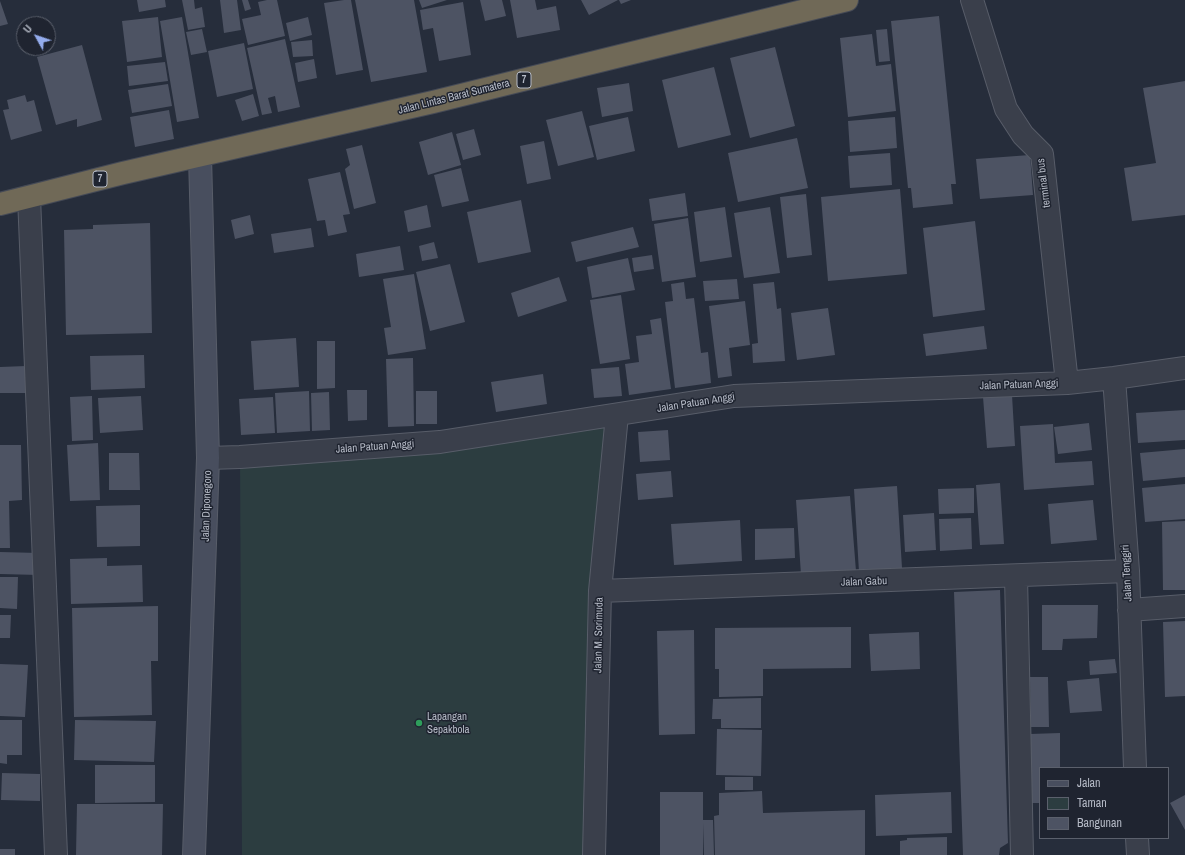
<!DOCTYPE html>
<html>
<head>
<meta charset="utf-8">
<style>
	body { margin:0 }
	#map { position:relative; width:1185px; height:855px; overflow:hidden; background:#262d3b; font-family:"Archivo Narrow",sans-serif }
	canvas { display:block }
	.legend { position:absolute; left:1039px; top:767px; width:130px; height:72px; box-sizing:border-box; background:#1f2430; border:1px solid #5b606c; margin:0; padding:5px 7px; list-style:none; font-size:12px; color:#b5bac6 }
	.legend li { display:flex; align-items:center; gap:8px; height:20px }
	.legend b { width:20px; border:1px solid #5b606c }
	.north { position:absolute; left:16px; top:16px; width:40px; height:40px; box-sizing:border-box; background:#1f2430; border:1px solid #5b606c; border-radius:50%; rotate:310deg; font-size:11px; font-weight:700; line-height:16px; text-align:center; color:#b5bac6 }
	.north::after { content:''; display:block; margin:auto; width:14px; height:18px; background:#94aced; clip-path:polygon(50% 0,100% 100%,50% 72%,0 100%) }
</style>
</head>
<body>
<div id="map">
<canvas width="1185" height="855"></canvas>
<ul class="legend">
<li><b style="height:5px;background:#484e5e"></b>Jalan</li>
<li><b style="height:11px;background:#2c3d40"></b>Taman</li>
<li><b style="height:11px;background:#4d5363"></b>Bangunan</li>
</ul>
<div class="north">U</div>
</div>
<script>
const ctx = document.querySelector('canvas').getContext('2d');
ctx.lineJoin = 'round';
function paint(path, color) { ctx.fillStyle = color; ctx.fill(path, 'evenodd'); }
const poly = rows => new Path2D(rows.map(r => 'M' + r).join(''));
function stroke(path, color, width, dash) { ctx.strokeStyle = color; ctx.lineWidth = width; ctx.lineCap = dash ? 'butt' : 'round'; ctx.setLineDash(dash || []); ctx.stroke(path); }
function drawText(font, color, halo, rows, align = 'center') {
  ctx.font = font + ' "Archivo Narrow",sans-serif'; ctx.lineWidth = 3; ctx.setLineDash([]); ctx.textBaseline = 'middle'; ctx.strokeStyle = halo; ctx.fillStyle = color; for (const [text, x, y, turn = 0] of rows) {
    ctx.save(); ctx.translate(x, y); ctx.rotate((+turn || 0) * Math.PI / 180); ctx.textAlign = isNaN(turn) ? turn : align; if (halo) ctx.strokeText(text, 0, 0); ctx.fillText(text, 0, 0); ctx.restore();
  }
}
paint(poly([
	[617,415,595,855,242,855,240,457]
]), '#2c3d40');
paint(poly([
	[137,0,165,0,166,7,139,12],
	[182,0,194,0,195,9,202,7,205,27,188,30],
	[220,0,237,0,241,30,224,33],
	[242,0,248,0,251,9,245,11],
	[267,0,277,0,285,36,248,45,242,19,261,15,258,2],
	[344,0,351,0,363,70,336,75,324,3],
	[355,0,414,0,427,72,371,82],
	[419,0,447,0,422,8],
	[480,0,502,0,506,16,485,21],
	[510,0,535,0,537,10,556,6,560,30,517,38],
	[581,0,618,0,589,15],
	[619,0,631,0,621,4],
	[0,1,8,24,0,26],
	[463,2,471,55,439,61,433,28,423,30,420,10],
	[939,16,956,184,951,184,953,204,913,208,911,188,908,188,891,21],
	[158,17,162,57,127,62,122,21],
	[182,17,199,118,177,122,160,21],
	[308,17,312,35,290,41,286,23],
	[202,29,207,52,191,55,186,32],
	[887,29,890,61,879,62,876,30],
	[872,34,876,66,891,64,896,111,848,117,840,38],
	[285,39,300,107,278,112,275,96,268,98,272,113,262,115,247,48],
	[312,40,313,56,293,57,291,42],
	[244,43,253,89,217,97,208,51],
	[82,45,102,120,77,127,77,119,56,125,37,57],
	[775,47,795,126,750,138,730,58],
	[314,59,317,78,298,82,295,63],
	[165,62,168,81,129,86,127,66],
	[714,67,731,135,678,148,662,80],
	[1185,81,1185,215,1132,221,1124,168,1156,163,1143,88],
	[629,83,633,111,602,117,597,88],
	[168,84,172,106,132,113,128,90],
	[253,94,259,116,242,121,235,100],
	[25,95,27,102,34,100,42,131,11,140,3,110,9,109,7,100],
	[169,110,174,139,135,147,130,117],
	[582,111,594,157,558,166,546,120],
	[628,117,635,151,597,160,589,126],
	[895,117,897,148,850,152,848,121],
	[474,129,481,155,463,160,456,134],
	[452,132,461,165,428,175,419,142],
	[797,138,808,188,738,202,728,153],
	[544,141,551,179,527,184,520,146],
	[362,145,376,203,354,209,345,169,350,165,346,149],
	[890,153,892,185,850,188,848,156],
	[1030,155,1033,195,980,199,976,159],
	[461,168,469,201,442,207,434,175],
	[340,172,350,214,343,215,347,232,328,236,325,220,317,221,308,179],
	[900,189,907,274,828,281,821,197],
	[685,193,688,216,652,221,649,199],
	[806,194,812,255,787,258,780,197],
	[521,200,531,252,478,263,467,212],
	[427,205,431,227,408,232,404,211],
	[725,207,732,257,700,262,694,212],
	[770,207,780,273,744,278,734,213],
	[250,215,254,234,235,239,231,220],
	[688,218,696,277,662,282,654,224],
	[975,221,985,310,933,317,923,228],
	[150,223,152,333,66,335,64,230,93,229,93,225],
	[633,227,639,247,576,262,571,242],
	[311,228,314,247,274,253,271,234],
	[434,242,438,258,422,261,419,246],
	[400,246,404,270,359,277,356,254],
	[652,255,654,269,634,272,632,258],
	[628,258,635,290,592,298,587,267],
	[450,264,465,322,430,331,416,272],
	[414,274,426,349,388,355,384,328,391,327,383,279],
	[559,277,567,301,518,317,511,293],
	[737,279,739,299,705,301,703,281],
	[684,282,686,299,694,298,701,353,708,352,711,383,675,388,665,302,673,301,671,284],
	[774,282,777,309,781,308,785,361,753,363,752,344,758,343,753,284],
	[621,295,630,359,600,364,590,300],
	[745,301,750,345,729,348,732,376,718,378,709,306],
	[828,308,835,355,797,360,791,313],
	[661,318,671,389,629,395,625,364,639,362,636,336,652,334,650,320],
	[984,326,987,349,926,356,923,334],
	[296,338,299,387,254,390,251,341],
	[317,341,335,341,335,388,317,389],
	[144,355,145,388,91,390,90,356],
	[413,358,414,426,388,427,386,359],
	[26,366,27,393,0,393,0,367],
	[619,367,622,396,594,398,591,369],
	[543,374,547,404,496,412,491,382],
	[347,390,367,390,367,420,348,421],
	[309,391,310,431,277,433,275,393],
	[416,391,437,391,437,424,416,424],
	[329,392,330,430,312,431,311,393],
	[1012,395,1015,446,987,448,983,397],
	[92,396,93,440,72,441,70,397],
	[141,396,143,430,100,433,98,398],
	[273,397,275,433,241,435,239,399],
	[1185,410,1185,440,1138,443,1136,413],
	[1089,423,1092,450,1058,454,1054,427],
	[1053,424,1055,463,1092,461,1094,485,1024,490,1020,426],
	[668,430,670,460,640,462,638,432],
	[98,443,100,500,70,501,67,445],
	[0,445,21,445,22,500,9,501,10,548,0,548],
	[1185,449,1185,477,1143,481,1140,453],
	[109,453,139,453,140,490,109,490],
	[671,471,673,497,638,500,636,474],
	[1000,483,1004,544,980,545,976,485],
	[1185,484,1185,519,1145,522,1142,488],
	[897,486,902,568,859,572,854,489],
	[974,488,974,513,939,514,938,489],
	[850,496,856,571,801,575,796,500],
	[1093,500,1097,540,1051,544,1048,504],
	[140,505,140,546,97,547,96,506],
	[934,513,936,550,905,552,903,515],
	[971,518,972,549,940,551,939,519],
	[740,520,742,561,674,565,671,524],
	[1185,521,1185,590,1163,590,1162,522],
	[794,528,795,558,755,560,755,529],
	[0,552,39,553,39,575,0,574],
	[107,558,107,566,142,565,143,602,71,604,70,559],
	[0,577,18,577,17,609,0,608],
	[1000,590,1008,843,1000,848,999,855,963,855,954,592],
	[1042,605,1098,605,1097,638,1063,639,1062,650,1042,650],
	[158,606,158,661,151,661,152,715,74,717,72,608],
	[0,615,11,615,10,638,0,638],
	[1185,621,1185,696,1165,697,1163,622],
	[851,627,851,668,763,669,763,696,719,697,719,669,715,669,715,628],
	[694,630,695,734,659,735,657,631],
	[919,632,920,669,871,671,869,634],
	[1115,659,1117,673,1090,675,1089,661],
	[0,664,28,665,25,717,0,716],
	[1030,677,1048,677,1049,727,1031,727],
	[1099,678,1102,711,1070,713,1067,681],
	[761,698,761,728,721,728,721,719,712,719,713,699],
	[0,720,22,720,22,755,7,755,7,764,0,763],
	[75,720,156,721,154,762,74,760],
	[717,729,762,730,761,776,716,775],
	[1060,733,1060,768,1040,768,1040,803,1032,803,1030,734],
	[95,765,155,765,155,802,95,803],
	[2,773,40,774,40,801,1,800],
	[725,777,753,777,753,790,725,790],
	[762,791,763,813,865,810,865,855,715,855,714,816,719,815,719,793],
	[660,792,703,792,703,820,713,820,714,855,704,855,703,823,703,855,660,855],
	[951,792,952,833,876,836,875,795],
	[1185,795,1185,830,1170,803],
	[77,804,163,804,162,855,76,855],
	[947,837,947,855,900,855,900,841,907,840,907,838],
	[0,849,15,849,15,855,0,855]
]), '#4d5363');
const street = poly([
	[972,0,1006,109,1023,135,1042,154,1067,383],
	[29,197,56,855],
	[1114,378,1128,571,1135,768],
	[208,458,240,457,440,442,734,396,1067,383,1114,378,1185,368],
	[1016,576,1022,855],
	[600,591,1128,571],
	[1129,610,1185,606],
	[1137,838,1138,855],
	[594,855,600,591,617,415]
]);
const secondary = poly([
	[194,855,208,458,200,156]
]);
const highway = poly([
	[0,204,123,173,433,102,847,0]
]);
stroke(street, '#585d69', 24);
stroke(secondary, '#585d69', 24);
stroke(highway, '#454a56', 24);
stroke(street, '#3a3f4b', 22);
stroke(secondary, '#484e5e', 22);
stroke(highway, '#706957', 22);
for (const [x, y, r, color] of [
	[419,723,4,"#2e9e5b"]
]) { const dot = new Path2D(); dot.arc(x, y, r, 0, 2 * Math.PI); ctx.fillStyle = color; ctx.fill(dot); stroke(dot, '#1f2430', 1.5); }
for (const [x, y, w] of [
	[524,80,14],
	[100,179,14]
]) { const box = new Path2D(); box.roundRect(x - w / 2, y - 8, w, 16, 3); ctx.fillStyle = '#1f2430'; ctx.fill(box); stroke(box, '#b5bac6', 1); }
drawText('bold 10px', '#b5bac6', null, [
	["7",524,80],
	["7",100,179]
]);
drawText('11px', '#b5bac6', '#1f2430', [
	["Jalan Lintas Barat Sumatera",454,97,-14],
	["terminal bus",1044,183,-97],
	["Jalan Patuan Anggi",1019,385,-2],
	["Jalan Patuan Anggi",696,403,-9],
	["Jalan Patuan Anggi",375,447,-4],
	["Jalan Diponegoro",207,506,-88],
	["Jalan Tenggiri",1127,573,-93],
	["Jalan Gabu",864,582,-2],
	["Jalan M. Sorimuda",599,635,-89]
]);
drawText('11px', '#b5bac6', '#1f2430', [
	["Lapangan",427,717],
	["Sepakbola",427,730]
], 'left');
</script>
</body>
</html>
